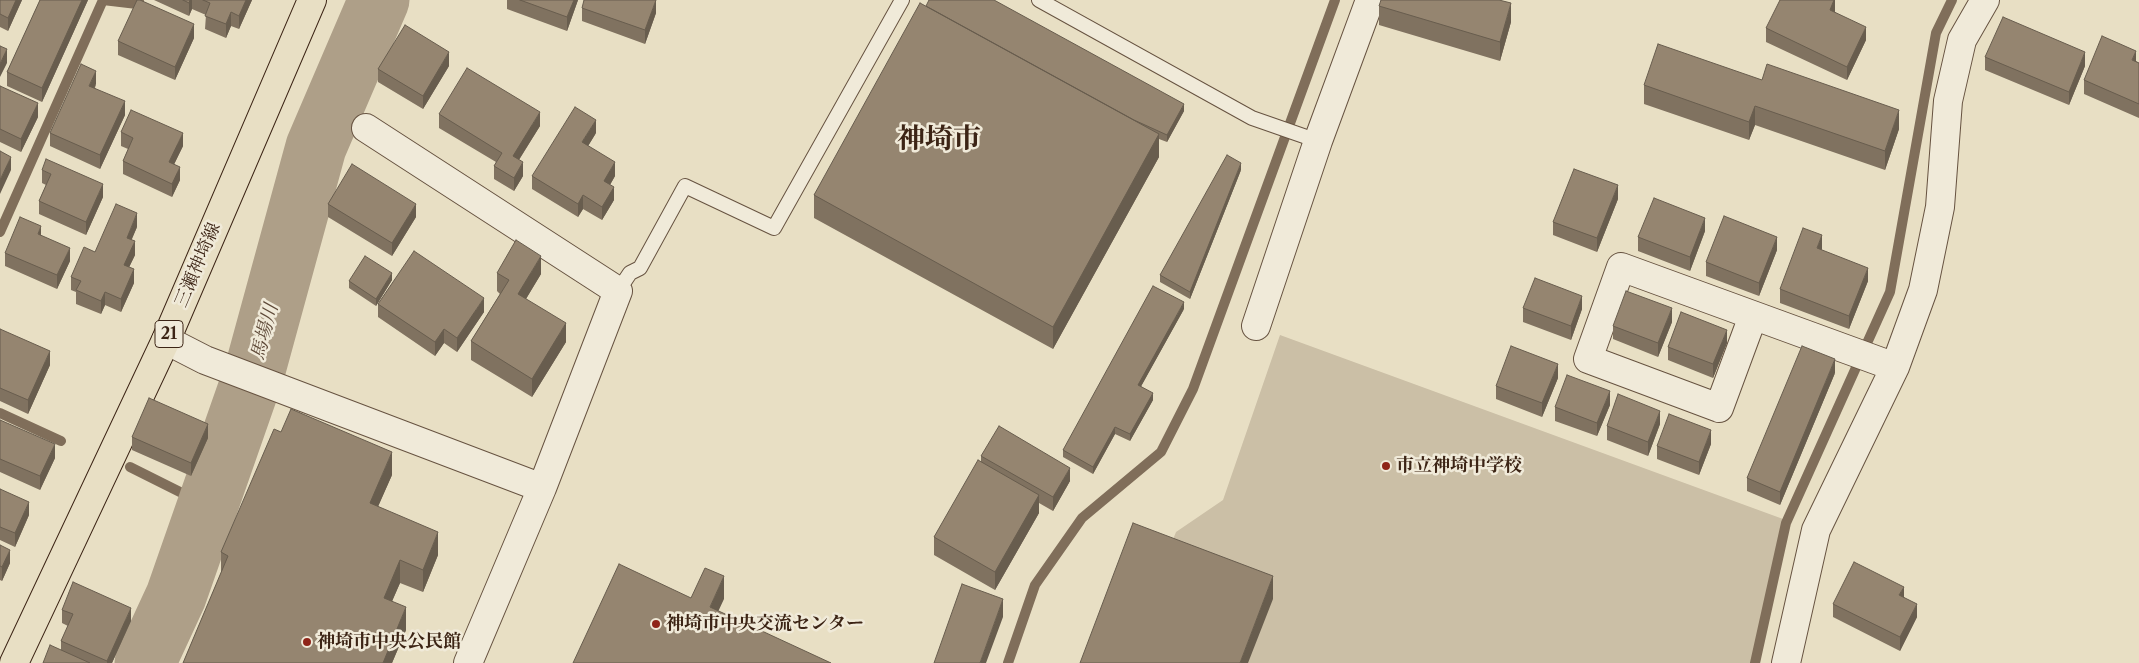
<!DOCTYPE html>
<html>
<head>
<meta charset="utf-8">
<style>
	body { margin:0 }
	canvas { display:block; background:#e8dfc4 }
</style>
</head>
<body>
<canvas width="2139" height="663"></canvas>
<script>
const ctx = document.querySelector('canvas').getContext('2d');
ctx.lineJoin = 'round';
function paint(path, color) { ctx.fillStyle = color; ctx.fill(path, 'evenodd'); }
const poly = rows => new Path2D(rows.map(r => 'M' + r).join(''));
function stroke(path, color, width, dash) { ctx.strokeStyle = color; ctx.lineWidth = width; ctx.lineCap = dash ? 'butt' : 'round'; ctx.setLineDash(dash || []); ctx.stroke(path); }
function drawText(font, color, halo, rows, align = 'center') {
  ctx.font = font + ' "Libre Caslon Text","Noto Serif JP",serif'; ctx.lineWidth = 5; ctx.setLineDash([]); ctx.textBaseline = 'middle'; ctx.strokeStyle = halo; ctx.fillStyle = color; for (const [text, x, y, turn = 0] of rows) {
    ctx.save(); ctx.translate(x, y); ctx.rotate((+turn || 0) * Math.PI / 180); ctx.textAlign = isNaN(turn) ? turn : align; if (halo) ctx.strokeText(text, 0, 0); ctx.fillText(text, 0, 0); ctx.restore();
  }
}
paint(poly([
	[1280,335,1783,519,1752,663,1124,663,1176,532,1223,500]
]), '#cbbfa6');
stroke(poly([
	[0,232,103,0,137,4,139,0],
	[0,413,61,441],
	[130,467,208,506],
	[1008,663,1035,585,1082,518,1161,452,1193,389,1335,0],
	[1755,663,1786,523,1890,292,1936,33,1952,0]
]), '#806e5a', 10);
stroke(poly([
	[145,663,176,596,255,370,316,147,379,0]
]), '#ae9f88', 61);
const lane = poly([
	[1039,0,1252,118,1318,141],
	[618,291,630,273,640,268,685,186,774,228,902,0]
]);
const street = poly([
	[366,128,618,291,542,488],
	[1753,316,1719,408,1588,359,1621,267,1895,367],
	[1256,326,1318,141,1370,0],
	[166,340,205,360,542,488,468,663],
	[1786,663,1816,530,1895,367,1923,290,1940,207,1948,101,1962,40,1985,0]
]);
const primary = poly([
	[14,663,166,340,312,0]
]);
stroke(lane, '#675341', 16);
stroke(street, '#675341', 30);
stroke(primary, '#3c2415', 30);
stroke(lane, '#f0ead9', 14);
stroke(street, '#f0ead9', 28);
stroke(primary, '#e8dfc4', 28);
paint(poly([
	[0,0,22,0,8,31,0,27],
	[40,0,88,0,42,102,7,86,7,72],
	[154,0,252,0,239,29,231,26,226,38,205,29,206,15,192,9,189,16],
	[507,0,578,0,567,31,507,9],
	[1835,0,1835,12,1866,40,1847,80,1766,42,1766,28],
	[926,6,1184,111,1167,142,1159,139,1159,157,1053,349,814,218,814,195],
	[1379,6,1511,22,1500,61,1379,25],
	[582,8,656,13,645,44,582,21],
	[194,38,175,80,118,55,118,41],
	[1985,57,2085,66,2069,105,1985,70],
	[2136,61,2139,63,2139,118,2084,94,2084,80],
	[449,66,423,109,378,82,378,69],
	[96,84,95,88,125,115,100,169,50,146,50,133],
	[1644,85,1899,129,1885,170,1755,125,1749,140,1644,104],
	[0,86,38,117,21,152,0,142],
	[439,114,540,126,519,160,523,176,514,191,494,179,494,166,496,162,439,128],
	[121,132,183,146,174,164,180,180,172,197,123,174,123,161,128,149,121,146],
	[596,133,588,146,615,176,610,185,614,200,602,220,583,209,578,217,532,189,532,176],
	[42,170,103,197,86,235,39,214,39,201,46,185,42,183],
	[1241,170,1190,299,1160,282,1160,275],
	[1618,199,1597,252,1553,235,1553,222],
	[328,204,416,217,392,256,328,217],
	[137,227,131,240,135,255,129,267,134,283,121,312,105,305,101,314,76,304,76,292,71,290,71,277,95,252],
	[1705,231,1690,271,1638,251,1638,237],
	[1822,249,1822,250,1868,281,1849,329,1780,303,1780,289],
	[1777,250,1759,296,1706,276,1706,262],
	[5,253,70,261,57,289,5,266],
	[497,273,541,274,526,299,566,342,532,397,471,360,471,341,500,294,497,291],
	[392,280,376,306,349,288,349,281],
	[378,304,484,312,457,352,444,343,435,356,378,317],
	[1523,308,1582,309,1571,340,1523,322],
	[1184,309,1141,386,1153,400,1130,441,1115,434,1093,474,1063,457,1063,450],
	[1672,322,1658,357,1613,339,1613,326],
	[0,329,50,365,28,414,0,401],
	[1727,343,1713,378,1668,360,1668,347],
	[1835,373,1780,505,1747,491,1747,478],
	[1558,378,1542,417,1496,399,1496,386],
	[1610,405,1597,436,1555,421,1555,407],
	[0,420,55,458,40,490,0,472],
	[1660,424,1648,456,1607,440,1607,426],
	[132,437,208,438,191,476,132,450],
	[1711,444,1699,475,1657,459,1657,446],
	[981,456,1070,481,1053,511,1039,503,1039,513,995,590,934,555,934,537,981,461],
	[392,475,378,506,438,555,423,592,400,583,392,601,406,630,392,663,183,663,221,573,221,552],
	[0,489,29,515,15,547,0,540],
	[0,545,10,563,2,581,0,580],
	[1904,597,1917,617,1900,651,1833,617,1833,604],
	[62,610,131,621,112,663,43,663,61,650,61,641,68,626,62,623]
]), '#807260');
paint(poly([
	[16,0,22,0,8,31,8,18],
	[82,0,88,0,42,102,42,88],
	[190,0,192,0,192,9,189,16,189,3],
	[246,0,252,0,239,29,239,16],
	[574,0,578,0,567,31,567,17],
	[656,0,656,13,645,44,645,30],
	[1834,0,1835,0,1835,12,1830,10],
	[1511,3,1511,22,1500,61,1500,42],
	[231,12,231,26,226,38,226,24],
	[194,24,194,38,175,80,175,67],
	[1866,27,1866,40,1847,80,1847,67],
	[7,49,7,63,0,77,0,64],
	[2136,51,2136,64,2132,60],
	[449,52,449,66,423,109,423,96],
	[2085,52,2085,66,2069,105,2069,92],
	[96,71,96,84,89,99,89,86],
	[125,101,125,115,100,169,100,155],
	[38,103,38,117,21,152,21,139],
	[1184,104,1184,111,1167,142,1167,135],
	[1755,106,1755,125,1749,140,1749,122],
	[1899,110,1899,129,1885,170,1885,151],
	[540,112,540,126,513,169,513,156],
	[596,120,596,133,582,156,582,142],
	[183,133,183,146,169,175,169,162],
	[1159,134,1159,157,1053,349,1053,327],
	[11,157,11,170,0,194,0,180],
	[523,162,523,176,514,191,514,178],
	[615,162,615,176,604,195,604,181],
	[1241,163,1241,170,1190,299,1190,292],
	[180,167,180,180,172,197,172,184],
	[103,184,103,197,86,235,86,222],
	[1618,185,1618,199,1597,252,1597,238],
	[614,187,614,200,602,220,602,207],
	[583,195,583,209,578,217,578,204],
	[416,204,416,217,392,256,392,243],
	[137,213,137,227,127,251,127,238],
	[1705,218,1705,231,1690,271,1690,257],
	[41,226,41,240,38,234],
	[1822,235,1822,249,1817,262,1817,248],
	[1777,237,1777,250,1759,296,1759,283],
	[135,241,135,255,124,278,124,265],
	[70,248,70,261,57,289,57,275],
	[541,256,541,274,518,312,518,294],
	[1868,268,1868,281,1849,329,1849,316],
	[134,269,134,283,121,312,121,299],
	[392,273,392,280,376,306,376,299],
	[105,292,105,305,101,314,101,301],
	[1582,296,1582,309,1571,340,1571,326],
	[484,298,484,312,457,352,457,338],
	[1184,302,1184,309,1138,392,1138,385],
	[1672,308,1672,322,1658,357,1658,343],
	[566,323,566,342,532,397,532,379],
	[444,329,444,343,435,356,435,342],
	[1727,330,1727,343,1713,378,1713,364],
	[50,351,50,365,28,414,28,400],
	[1835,359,1835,373,1780,505,1780,492],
	[1558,364,1558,378,1542,417,1542,403],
	[1610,391,1610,405,1597,436,1597,423],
	[1153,393,1153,400,1130,441,1130,434],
	[1660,411,1660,424,1648,456,1648,442],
	[208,424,208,438,191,476,191,463],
	[1115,427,1115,434,1093,474,1093,467],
	[1711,430,1711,444,1699,475,1699,462],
	[55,444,55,458,40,490,40,476],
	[392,452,392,475,370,525,370,503],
	[1070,468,1070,481,1053,511,1053,497],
	[1039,495,1039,513,995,590,995,572],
	[29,502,29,515,15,547,15,533],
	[438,532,438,555,423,592,423,570],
	[10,550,10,563,2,581,2,567],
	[400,560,400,583,384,620,384,598],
	[724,576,724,599,710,629,710,607],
	[1273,576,1273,599,1248,663,1240,663],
	[1904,587,1904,600,1899,595],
	[1003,599,1003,617,986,663,980,663],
	[1917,604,1917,617,1900,651,1900,637],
	[406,607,406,630,392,663,383,663],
	[131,608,131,621,112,663,107,663,107,661]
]), '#685d4e');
const building = poly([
	[0,0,16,0,8,18,0,14,0,0],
	[40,0,82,0,42,88,7,72,40,0],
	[137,0,140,0,194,24,175,67,118,41,137,0],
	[183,0,190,0,189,3,183,0],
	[203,0,246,0,239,16,231,12,226,24,205,16,210,3,203,0],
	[520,0,574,0,567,17,520,0],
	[584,0,656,0,645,30,582,8,584,0],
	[929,0,994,0,1184,104,1167,135,1134,120,926,6,929,0],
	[1381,0,1499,0,1511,3,1500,42,1379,6,1381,0],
	[1780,0,1834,0,1830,10,1866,27,1847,67,1766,28,1780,0],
	[920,3,1159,134,1053,327,814,195,920,3],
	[2003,17,2085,52,2069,92,1985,57,2003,17],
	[405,25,449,52,423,96,378,69,405,25],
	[2102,36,2136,51,2132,60,2139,63,2139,104,2084,80,2102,36],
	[1658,44,1762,80,1767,64,1899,110,1885,151,1755,106,1749,122,1644,85,1658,44],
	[0,46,7,49,0,64,0,46],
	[81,64,96,71,89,86,125,101,100,155,50,133,81,64],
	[467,68,540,112,513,156,523,162,514,178,494,166,502,153,439,114,467,68],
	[0,86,38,103,21,139,0,129,0,86],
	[575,107,596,120,582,142,615,162,604,181,614,187,602,207,583,195,578,204,532,176,575,107],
	[131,110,183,133,169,162,180,167,172,184,123,161,133,138,121,132,131,110],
	[0,151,11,157,0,180,0,151],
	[1227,155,1241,163,1190,292,1160,275,1227,155],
	[46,159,103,184,86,222,39,201,51,174,42,170,46,159],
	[352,164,416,204,392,243,328,204,352,164],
	[1574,169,1618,185,1597,238,1553,222,1574,169],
	[1654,198,1705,218,1690,257,1638,237,1654,198],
	[116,204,137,213,127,238,135,241,124,265,134,269,121,299,105,292,101,301,76,290,81,281,71,277,84,247,95,252,116,204],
	[1724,216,1777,237,1759,283,1706,262,1724,216],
	[20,217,41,226,38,234,70,248,57,275,5,253,20,217],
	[1803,228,1822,235,1817,248,1868,268,1849,316,1780,289,1803,228],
	[516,240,541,256,518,294,566,323,532,379,471,341,509,280,497,273,516,240],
	[414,251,484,298,457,338,444,329,435,342,378,304,414,251],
	[365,256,392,273,376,299,349,281,365,256],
	[1535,278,1582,296,1571,326,1523,308,1535,278],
	[1153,286,1184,302,1138,385,1153,393,1130,434,1115,427,1093,467,1063,450,1153,286],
	[1626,291,1672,308,1658,343,1613,326,1626,291],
	[1681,312,1727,330,1713,364,1668,347,1681,312],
	[0,329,50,351,28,400,0,388,0,329],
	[1511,346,1558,364,1542,403,1496,386,1511,346],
	[1802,346,1835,359,1780,492,1747,478,1802,346],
	[1567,375,1610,391,1597,423,1555,407,1567,375],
	[1618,394,1660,411,1648,442,1607,426,1618,394],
	[149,398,208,424,191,463,132,437,149,398],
	[291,409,392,452,370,503,438,532,423,570,400,560,384,598,406,607,383,663,183,663,228,556,221,552,274,429,281,432,291,409],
	[1669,414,1711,430,1699,462,1657,446,1669,414],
	[0,420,55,444,40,476,0,459,0,420],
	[999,426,1070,468,1053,497,981,456,999,426],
	[978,460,1039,495,995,572,934,537,978,460],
	[0,489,29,502,15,533,0,527,0,489],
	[1133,523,1273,576,1240,663,1080,663,1133,523],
	[0,545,10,550,2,567,0,566,0,545],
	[1854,562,1904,587,1899,595,1917,604,1900,637,1833,604,1854,562],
	[619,564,691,598,705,568,724,576,710,607,831,663,573,663,619,564],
	[73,582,131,608,107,661,61,641,73,614,62,610,73,582],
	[962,584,1003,599,980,663,934,663,962,584],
	[50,645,90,663,43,663,50,645]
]);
paint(building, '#958570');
stroke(building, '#685d4e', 1);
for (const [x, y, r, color] of [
	[1386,466,5,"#8f2418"],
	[656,624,5,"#8f2418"],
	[307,642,5,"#8f2418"]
]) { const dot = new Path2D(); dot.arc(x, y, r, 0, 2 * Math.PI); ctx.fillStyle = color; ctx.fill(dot); stroke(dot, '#f0ead9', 2); }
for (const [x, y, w] of [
	[169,334,28]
]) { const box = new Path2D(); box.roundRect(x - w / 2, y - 13.5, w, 27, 4); ctx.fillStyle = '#f0ead9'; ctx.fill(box); stroke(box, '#3c2415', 1); }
drawText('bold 16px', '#3c2415', null, [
	["21",169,334]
]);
drawText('18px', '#3c2415', '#f0ead9', [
	["三瀬神埼線",198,265,-67]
]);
drawText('bold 18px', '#3c2415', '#f0ead9', [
	["市立神埼中学校",1396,466],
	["神埼市中央交流センター",666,624],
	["神埼市中央公民館",317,642]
], 'left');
drawText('italic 19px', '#5e4938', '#f0ead9', [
	["馬場川",265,332,-75]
]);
drawText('bold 28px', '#3c2415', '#f0ead9', [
	["神埼市",939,140]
]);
</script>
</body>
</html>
